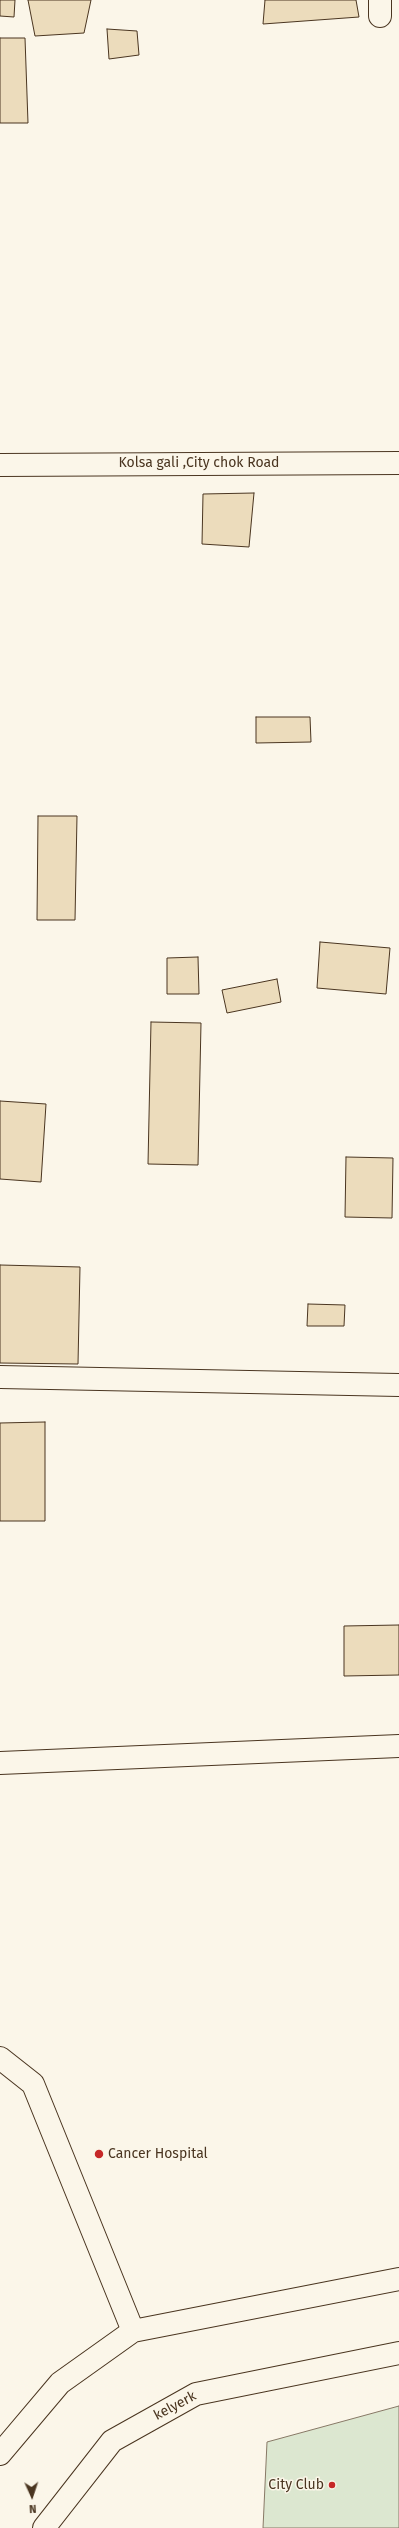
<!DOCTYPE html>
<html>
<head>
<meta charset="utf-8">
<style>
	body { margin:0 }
	#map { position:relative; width:399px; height:2528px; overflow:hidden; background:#fbf6e9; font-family:"Fira Sans",sans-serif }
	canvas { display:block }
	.north { position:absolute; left:12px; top:2476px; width:40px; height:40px; -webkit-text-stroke:3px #fbf6e9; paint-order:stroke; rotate:177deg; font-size:11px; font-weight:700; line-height:16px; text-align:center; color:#4a3520 }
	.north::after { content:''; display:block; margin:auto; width:14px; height:18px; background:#4a3520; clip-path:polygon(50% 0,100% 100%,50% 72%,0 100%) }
</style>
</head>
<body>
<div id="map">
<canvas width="399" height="2528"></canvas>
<div class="north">N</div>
</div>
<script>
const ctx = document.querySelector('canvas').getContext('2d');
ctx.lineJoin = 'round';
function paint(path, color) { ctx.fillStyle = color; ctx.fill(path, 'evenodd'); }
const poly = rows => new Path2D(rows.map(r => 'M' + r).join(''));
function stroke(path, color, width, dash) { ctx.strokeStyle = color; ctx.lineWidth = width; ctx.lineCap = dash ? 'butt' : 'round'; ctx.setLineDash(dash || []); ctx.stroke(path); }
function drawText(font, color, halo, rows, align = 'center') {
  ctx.font = font + ' "Fira Sans",sans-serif'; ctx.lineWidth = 3; ctx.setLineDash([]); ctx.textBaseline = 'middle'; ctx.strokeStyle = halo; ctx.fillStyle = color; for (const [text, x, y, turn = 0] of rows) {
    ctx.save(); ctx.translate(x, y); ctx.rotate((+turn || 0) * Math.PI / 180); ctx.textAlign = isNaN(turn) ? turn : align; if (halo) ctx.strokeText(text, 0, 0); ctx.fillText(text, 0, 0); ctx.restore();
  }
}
const green = poly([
	[399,2406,399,2528,263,2528,267,2442,399,2406]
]);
paint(green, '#dce7d0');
stroke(green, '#887966', 1);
const building = poly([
	[0,0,15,0,14,17,0,16,0,0],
	[28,0,91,0,84,33,35,36,28,0],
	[265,0,356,0,359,17,263,24,265,0],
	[107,29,137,31,139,55,109,59,107,29],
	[0,38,25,38,28,123,0,123,0,38],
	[254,493,249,547,202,544,203,494,254,493],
	[256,717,310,717,311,742,256,743,256,717],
	[38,816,77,816,75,920,37,920,38,816],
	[320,942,390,948,386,994,317,988,320,942],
	[198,957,199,994,167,994,167,958,198,957],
	[277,979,281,1002,227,1013,222,990,277,979],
	[151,1022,201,1023,198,1165,148,1164,151,1022],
	[0,1101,46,1104,41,1182,0,1179,0,1101],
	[346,1157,393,1158,392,1218,345,1217,346,1157],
	[0,1265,80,1267,78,1364,0,1363,0,1265],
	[308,1304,345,1305,344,1326,307,1326,308,1304],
	[45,1422,45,1521,0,1521,0,1423,45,1422],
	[399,1625,399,1675,344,1676,344,1626,399,1625]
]);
paint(building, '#ecdcbc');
stroke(building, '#4a3520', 1);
const street = poly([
	[380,16,380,0],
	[0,1377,399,1385],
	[0,1763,399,1746],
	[0,2058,33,2084,133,2331]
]);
const secondary = poly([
	[0,465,399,463]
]);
const primary = poly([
	[0,2454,60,2383,133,2331,399,2279],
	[44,2528,112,2441,196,2394,399,2353]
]);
stroke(street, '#4a3520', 24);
stroke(secondary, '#4a3520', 24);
stroke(primary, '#4a3520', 24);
stroke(street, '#fbf6e9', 22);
stroke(secondary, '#fbf6e9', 22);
stroke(primary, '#fbf6e9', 22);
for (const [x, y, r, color] of [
	[99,2154,5,"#c62828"],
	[332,2485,4,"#c62828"]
]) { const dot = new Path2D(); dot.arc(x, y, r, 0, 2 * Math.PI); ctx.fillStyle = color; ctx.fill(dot); stroke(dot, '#fbf6e9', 1.5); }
drawText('14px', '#4a3520', '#fbf6e9', [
	["Kolsa gali ,City chok Road",199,463],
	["kelyerk",175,2406,-28]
]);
drawText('14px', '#4a3520', '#fbf6e9', [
	["Cancer Hospital",108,2154],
	["City Club",324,2485,"right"]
], 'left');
</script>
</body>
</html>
